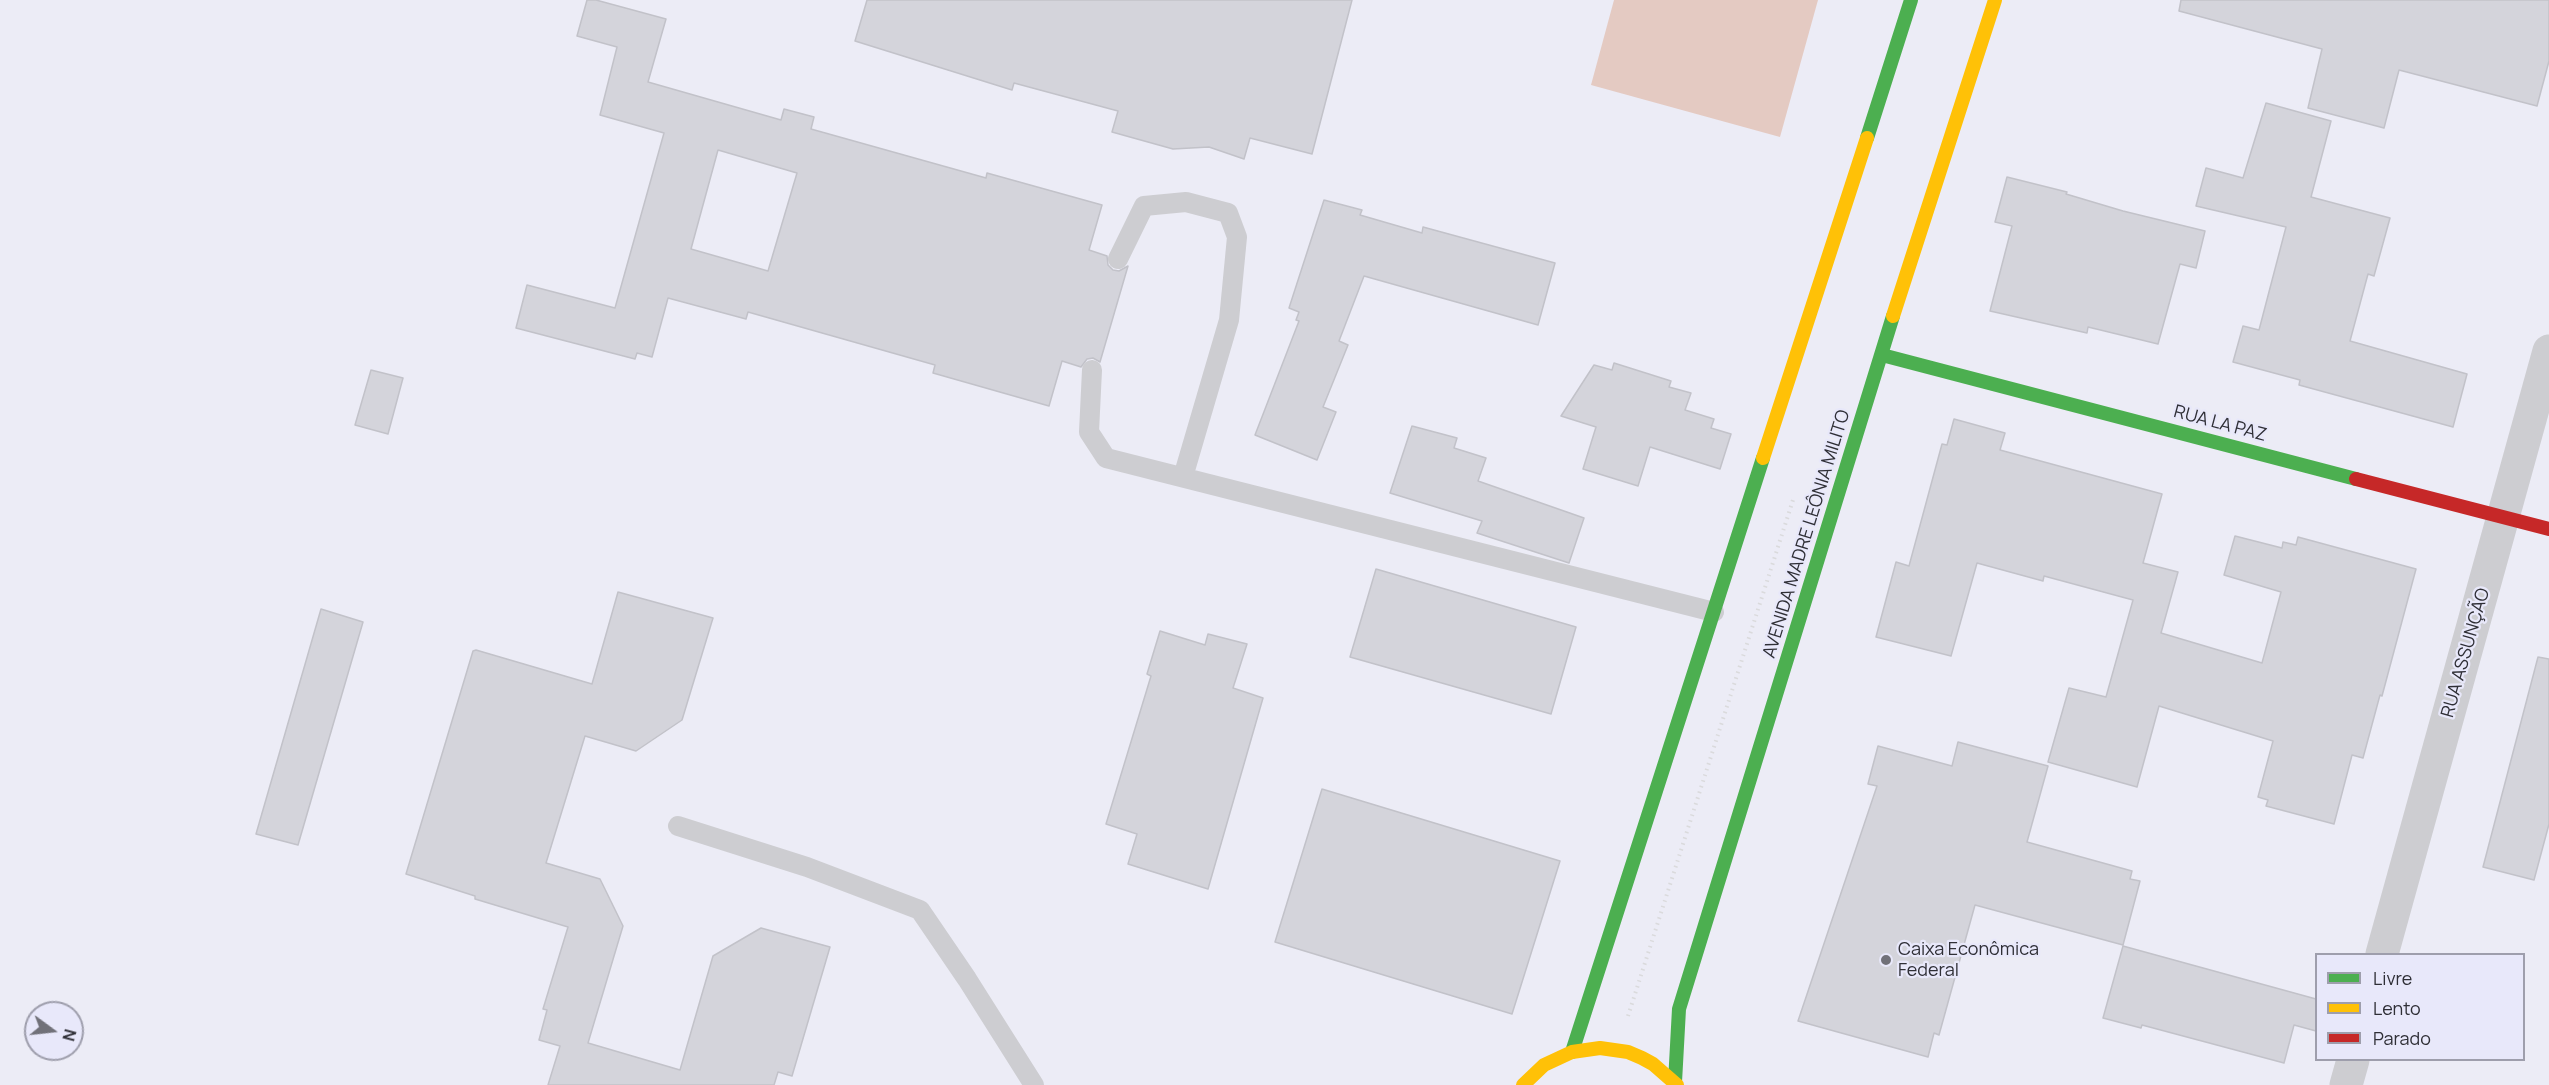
<!DOCTYPE html>
<html>
<head>
<meta charset="utf-8">
<style>
	body { margin:0 }
	#map { position:relative; width:2549px; height:1085px; overflow:hidden; background:#ececf6; font-family:Manrope,sans-serif }
	canvas { display:block }
	.legend { position:absolute; left:2315px; top:953px; width:210px; height:108px; box-sizing:border-box; background:#e8e8fa; border:2px solid #9e9eac; margin:0; padding:8px 10px; list-style:none; font-size:18px; color:#2f2f36 }
	.legend li { display:flex; align-items:center; gap:12px; height:30px }
	.legend b { width:30px; border:2px solid #9e9eac }
	.north { position:absolute; left:24px; top:1001px; width:60px; height:60px; box-sizing:border-box; background:#e8e8fa; border:2px solid #9e9eac; border-radius:50%; rotate:105deg; font-size:16px; font-weight:700; line-height:24px; text-align:center; color:#2f2f36 }
	.north::after { content:''; display:block; margin:auto; width:21px; height:27px; background:#717179; clip-path:polygon(50% 0,100% 100%,50% 72%,0 100%) }
</style>
</head>
<body>
<div id="map">
<canvas width="2549" height="1085"></canvas>
<ul class="legend">
<li><b style="height:8px;background:#4caf50"></b>Livre</li>
<li><b style="height:8px;background:#ffc107"></b>Lento</li>
<li><b style="height:8px;background:#c62828"></b>Parado</li>
</ul>
<div class="north">N</div>
</div>
<script>
const ctx = document.querySelector('canvas').getContext('2d');
ctx.lineJoin = 'round';
function paint(path, color) { ctx.fillStyle = color; ctx.fill(path, 'evenodd'); }
const poly = rows => new Path2D(rows.map(r => 'M' + r).join(''));
function stroke(path, color, width, dash) { ctx.strokeStyle = color; ctx.lineWidth = width; ctx.lineCap = dash ? 'butt' : 'round'; ctx.setLineDash(dash || []); ctx.stroke(path); }
function drawText(font, color, halo, rows, align = 'center') {
  ctx.font = font + ' Manrope,sans-serif'; ctx.lineWidth = 4.5; ctx.setLineDash([]); ctx.textBaseline = 'middle'; ctx.strokeStyle = halo; ctx.fillStyle = color; for (const [text, x, y, turn = 0] of rows) {
    ctx.save(); ctx.translate(x, y); ctx.rotate((+turn || 0) * Math.PI / 180); ctx.textAlign = isNaN(turn) ? turn : align; if (halo) ctx.strokeText(text, 0, 0); ctx.fillText(text, 0, 0); ctx.restore();
  }
}
paint(poly([
	[1614,0,1818,0,1780,137,1591,85]
]), '#e4cac2');
const building = poly([
	[587,0,596,0,666,19,648,82,781,120,784,109,814,117,811,129,986,178,987,173,1102,205,1089,250,1107,256,1108,265,1113,270,1119,271,1128,266,1100,362,1093,358,1087,359,1081,367,1062,361,1049,406,933,373,935,365,748,312,746,319,668,298,652,357,637,353,635,359,516,328,527,285,615,308,664,133,600,115,617,47,577,36,587,0],
	[718,150,797,173,768,271,691,249,718,150],
	[867,0,1352,0,1312,154,1250,138,1244,159,1209,147,1173,149,1112,132,1118,111,1014,83,1012,90,855,41,867,0],
	[2181,0,2549,0,2549,61,2537,106,2399,70,2384,128,2308,108,2322,49,2179,11,2181,0],
	[2266,103,2331,121,2311,197,2390,218,2374,276,2368,274,2350,341,2467,374,2453,427,2299,385,2300,380,2233,362,2243,326,2259,330,2286,227,2196,206,2206,168,2243,178,2266,103],
	[2007,177,2067,192,2066,194,2123,211,2205,231,2196,268,2180,264,2158,344,2088,327,2087,333,1990,311,2012,226,1995,222,2007,177],
	[1324,200,1362,210,1360,215,1422,233,1423,227,1555,263,1538,325,1364,276,1339,341,1348,345,1323,407,1336,412,1317,460,1255,435,1299,321,1296,320,1299,312,1289,308,1324,200],
	[1614,363,1671,381,1669,387,1691,393,1685,410,1714,419,1711,428,1731,434,1720,469,1650,447,1638,486,1583,469,1596,427,1561,416,1594,365,1612,370,1614,363],
	[371,370,403,378,388,434,355,425,371,370],
	[1954,419,2005,433,2000,450,2162,494,2143,563,2178,572,2161,633,2262,663,2281,592,2224,575,2235,536,2282,548,2283,542,2296,545,2298,537,2416,569,2382,696,2380,695,2363,758,2352,755,2334,824,2266,806,2268,800,2258,797,2273,741,2159,706,2137,787,2048,762,2069,688,2106,697,2133,600,2044,576,2043,581,1977,563,1951,656,1876,637,1896,562,1909,566,1942,444,1947,445,1954,419],
	[1412,426,1457,438,1454,448,1486,458,1478,481,1584,518,1569,563,1477,533,1482,521,1390,493,1412,426],
	[1376,569,1576,627,1551,714,1350,657,1376,569],
	[618,592,713,618,682,720,636,751,585,736,546,863,600,879,623,926,588,1043,680,1070,713,956,761,928,830,947,792,1076,778,1072,774,1085,548,1085,560,1046,539,1040,547,1010,543,1009,568,927,475,899,475,896,406,874,473,651,476,650,592,684,618,592],
	[321,609,363,622,298,845,256,834,321,609],
	[1160,631,1205,645,1208,634,1247,644,1233,688,1263,698,1208,889,1128,864,1137,834,1106,824,1151,676,1147,674,1160,631],
	[2538,657,2549,659,2549,824,2534,880,2483,867,2538,657],
	[1958,742,2048,766,2027,842,2132,871,2130,879,2140,881,2123,945,1975,905,1939,1035,1934,1033,1928,1057,1798,1021,1877,786,1868,784,1878,746,1952,766,1958,742],
	[1322,789,1560,861,1512,1014,1275,942,1322,789],
	[2123,946,2316,999,2316,1031,2294,1025,2284,1063,2142,1025,2141,1028,2103,1018,2123,946]
]);
paint(building, '#d4d4db');
stroke(building, '#c2c2c9', 1.5);
stroke(poly([
	[1628,1016,1793,500]
]), '#dadadc', 4, [1.5, 4.5]);
stroke(poly([
	[1118,259,1144,206,1186,202,1228,213,1237,237,1229,320,1183,477],
	[1092,370,1089,432,1106,458,1714,612],
	[678,826,807,867,920,910,967,979,1034,1085]
]), '#cdcdd1', 20);
stroke(poly([
	[2382,954,2549,351],
	[2346,1085,2353,1060]
]), '#cdcdd1', 33);
stroke(poly([
	[1867,138,1911,0],
	[1882,355,2356,479],
	[1572,1052,1763,458],
	[1675,1082,1679,1009,1893,316]
]), '#4caf50', 14);
stroke(poly([
	[1893,316,1995,0],
	[1763,458,1867,138],
	[1523,1085,1544,1065,1572,1052,1600,1048,1628,1052,1642,1058,1653,1064,1677,1085]
]), '#ffc107', 14);
stroke(poly([
	[2356,479,2549,529]
]), '#c62828', 14);
for (const [x, y, r, color] of [
	[1886,960,6,"#717179"]
]) { const dot = new Path2D(); dot.arc(x, y, r, 0, 2 * Math.PI); ctx.fillStyle = color; ctx.fill(dot); stroke(dot, '#e8e8fa', 2); }
drawText('18px', '#2f2f36', '#e8e8fa', [
	["RUA LA PAZ",2220,424,15],
	["AVENIDA MADRE LEÔNIA MILITO",1807,534,-73],
	["RUA ASSUNÇÃO",2466,653,-74]
]);
drawText('18px', '#2f2f36', '#e8e8fa', [
	["Caixa Econômica",1898,950],
	["Federal",1898,971]
], 'left');
</script>
</body>
</html>
